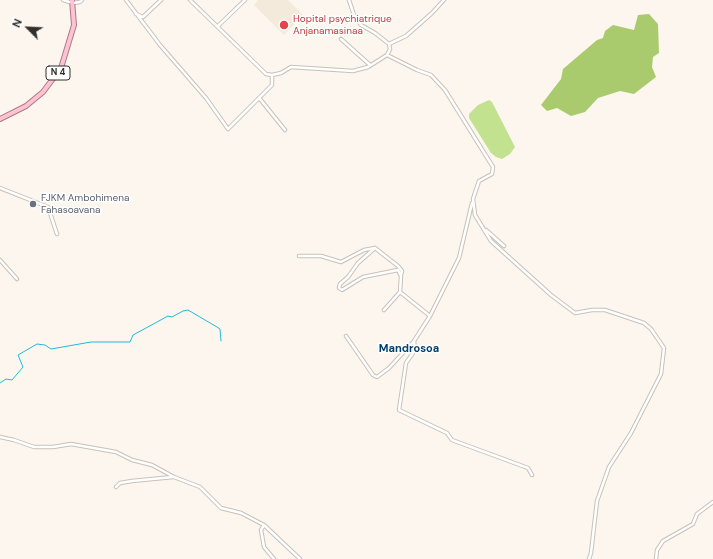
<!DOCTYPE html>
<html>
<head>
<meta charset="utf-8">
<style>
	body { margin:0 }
	#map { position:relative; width:713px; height:559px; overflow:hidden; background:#fcf6ee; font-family:"DM Sans",sans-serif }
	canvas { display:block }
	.north { position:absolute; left:8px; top:8px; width:40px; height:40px; -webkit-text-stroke:3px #fff; paint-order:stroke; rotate:294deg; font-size:11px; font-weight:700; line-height:16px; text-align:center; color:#312f2c }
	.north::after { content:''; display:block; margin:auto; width:14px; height:18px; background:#312f2c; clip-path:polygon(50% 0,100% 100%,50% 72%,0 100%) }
</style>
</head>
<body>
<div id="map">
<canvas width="713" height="559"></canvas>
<div class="north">N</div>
</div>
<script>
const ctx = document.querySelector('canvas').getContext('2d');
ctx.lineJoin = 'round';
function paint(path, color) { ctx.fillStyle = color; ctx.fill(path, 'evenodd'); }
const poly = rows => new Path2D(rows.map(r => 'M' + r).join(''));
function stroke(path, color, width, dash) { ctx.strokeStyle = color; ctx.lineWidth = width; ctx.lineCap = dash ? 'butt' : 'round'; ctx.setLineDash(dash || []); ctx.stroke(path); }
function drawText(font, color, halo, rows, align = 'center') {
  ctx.font = font + ' "DM Sans",sans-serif'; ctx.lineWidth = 3; ctx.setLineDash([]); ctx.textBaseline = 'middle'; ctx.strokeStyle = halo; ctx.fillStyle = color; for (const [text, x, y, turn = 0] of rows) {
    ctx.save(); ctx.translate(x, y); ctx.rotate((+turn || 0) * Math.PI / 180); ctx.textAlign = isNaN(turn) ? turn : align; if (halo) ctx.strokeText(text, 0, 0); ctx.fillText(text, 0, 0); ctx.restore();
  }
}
paint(poly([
	[258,0,288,0,303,15,284,35,254,5]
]), '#f4eadb');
paint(poly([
	[489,100,492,102,515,147,510,154,502,159,496,157,491,153,469,118,469,114,478,105]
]), '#c3e290');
paint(poly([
	[649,14,658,24,659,53,653,57,652,67,656,77,634,94,620,91,598,98,585,112,571,116,557,108,547,111,541,105,561,79,563,69,597,40,603,38,605,31,613,25,634,30,638,15]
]), '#a9cb6e');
stroke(poly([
	[0,383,6,379,12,380,23,367,18,355,37,344,45,345,51,349,91,342,130,342,133,335,146,328,168,316,172,317,183,311,188,310,217,327,220,329,221,341]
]), '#20bbdc', 1);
const street = poly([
	[63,0,73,3,80,2,82,0],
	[126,0,160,45,206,98,228,129,272,85,272,75],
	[190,0,266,74,272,75,281,73,291,67,353,71,368,67,387,55,417,70,431,75,445,90,493,167,492,174,479,181,473,199,475,215,491,241,551,295,575,313,592,310,605,310,644,323,651,329,664,348,661,374,631,433,609,467,597,501,591,553,589,559],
	[349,0,354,15,361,25,375,33,389,44],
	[136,14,143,17,161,0],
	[218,26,245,0],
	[341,39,370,65],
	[387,55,390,49,389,44,406,36,432,13,444,0],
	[260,99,285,130],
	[0,188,48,207,57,234],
	[486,230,504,246],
	[375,248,398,266,402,271,401,275],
	[299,256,321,256,341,262,364,250,375,248,358,263,348,277,340,284,339,288,342,290,363,277,398,270,401,276,400,292,430,316],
	[0,260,17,279],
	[384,310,400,292],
	[346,336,373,375,377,377,389,368,414,341,430,316,459,258,472,203],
	[414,341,415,350,406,363,399,410,447,433,452,440,528,468,532,475],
	[0,437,14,440,34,447,53,447,71,444,116,452,132,460,152,465,174,477,200,487,221,508,241,513,264,525],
	[116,487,120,483,132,481,173,477],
	[274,559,264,547,261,530,264,525,300,559],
	[656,559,657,550,663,541,693,524,697,514,713,502]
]);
const primary = poly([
	[0,119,26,106,43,92,61,68,74,25,72,0]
]);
stroke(street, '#c7c1b9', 4.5);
stroke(primary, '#b27686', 6);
stroke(street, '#fff', 2.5);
stroke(primary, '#fac4d3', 4);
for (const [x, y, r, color] of [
	[284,25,5,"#e0444e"],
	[33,204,4,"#6b7280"]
]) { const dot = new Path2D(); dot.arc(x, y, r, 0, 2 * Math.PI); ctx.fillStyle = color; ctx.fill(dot); stroke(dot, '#fff', 1.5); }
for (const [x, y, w] of [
	[58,73,24]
]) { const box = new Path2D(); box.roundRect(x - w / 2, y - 7, w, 14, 3); ctx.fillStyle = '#fff'; ctx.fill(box); stroke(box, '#312f2c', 1); }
drawText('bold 9px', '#312f2c', null, [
	["N 4",58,73]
]);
drawText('10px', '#be3a42', '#fff', [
	["Hopital psychiatrique",293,19],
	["Anjanamasinaa",293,31]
], 'left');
drawText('10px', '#5b616d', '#fff', [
	["FJKM Ambohimena",41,198],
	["Fahasoavana",41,210]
], 'left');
drawText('bold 11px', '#003f6f', '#fff', [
	["Mandrosoa",409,349]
]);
</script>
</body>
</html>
